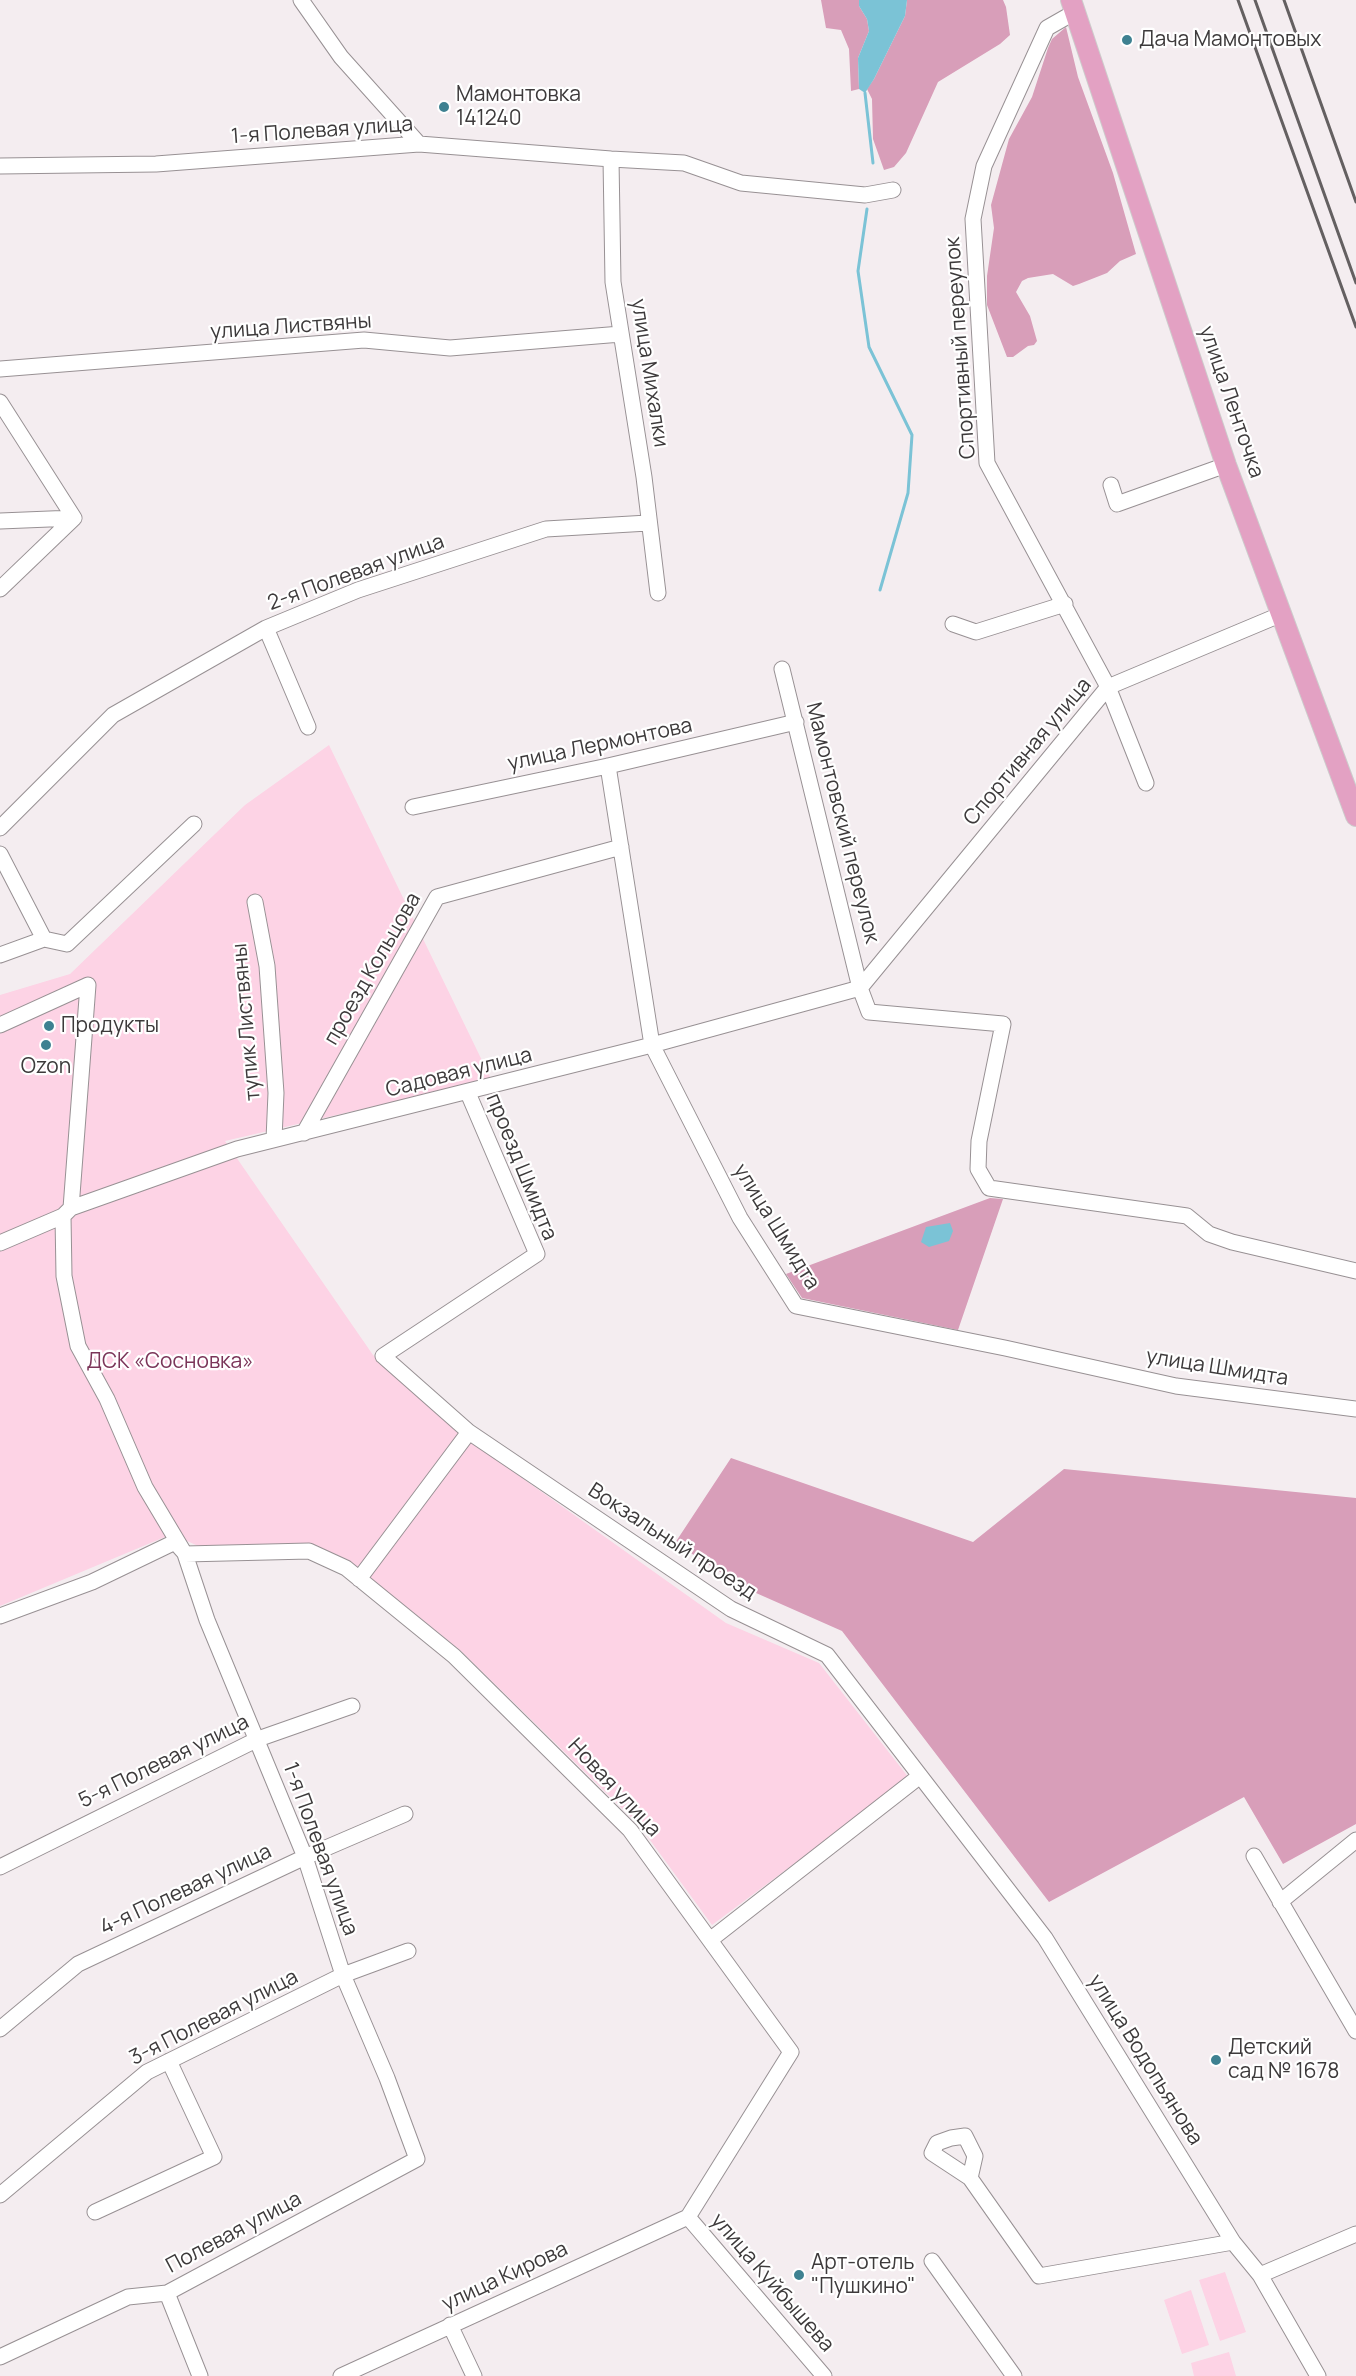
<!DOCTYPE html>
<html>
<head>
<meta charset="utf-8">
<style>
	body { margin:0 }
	canvas { display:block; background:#f4edf0 }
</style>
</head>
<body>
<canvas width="1356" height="2376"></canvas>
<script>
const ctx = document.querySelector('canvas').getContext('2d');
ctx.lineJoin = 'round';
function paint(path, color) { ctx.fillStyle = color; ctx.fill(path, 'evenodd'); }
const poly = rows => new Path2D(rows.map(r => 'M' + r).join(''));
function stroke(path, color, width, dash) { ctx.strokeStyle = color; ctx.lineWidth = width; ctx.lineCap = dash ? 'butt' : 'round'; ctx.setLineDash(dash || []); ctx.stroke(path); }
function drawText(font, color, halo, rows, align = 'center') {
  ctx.font = font + ' Manrope,sans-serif'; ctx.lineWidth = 4.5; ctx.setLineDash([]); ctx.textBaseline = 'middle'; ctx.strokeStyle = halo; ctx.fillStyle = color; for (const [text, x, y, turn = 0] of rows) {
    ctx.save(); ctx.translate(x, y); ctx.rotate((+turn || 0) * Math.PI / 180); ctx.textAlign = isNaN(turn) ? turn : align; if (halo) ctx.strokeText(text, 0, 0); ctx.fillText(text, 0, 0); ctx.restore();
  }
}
paint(poly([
	[329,745,491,1079,225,1141,373,1355,463,1436,726,1623,819,1663,909,1778,712,1925,639,1825,461,1651,351,1562,313,1545,198,1546,172,1534,0,1606,0,995,70,974,245,805],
	[1225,2272,1246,2332,1220,2341,1199,2280],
	[1191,2290,1209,2345,1182,2354,1164,2300],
	[1229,2352,1236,2376,1194,2376,1191,2363]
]), '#fdd3e5');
paint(poly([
	[821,0,859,0,859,6,867,19,869,31,858,58,859,89,851,91,849,49,841,30,826,28],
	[907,0,1003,0,1006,7,1010,35,1000,44,938,82,906,153,894,167,884,170,873,139,872,99,867,89,874,79,905,16],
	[1066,27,1078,77,1113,173,1136,254,1120,261,1107,273,1079,284,1073,286,1053,274,1028,278,1022,281,1016,292,1030,316,1037,341,1034,345,1028,346,1013,357,1007,357,987,305,987,276,994,228,991,205,1009,139,1032,97,1048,48,1052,39],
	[990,1198,1003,1199,958,1330,802,1298,786,1274],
	[731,1458,973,1542,1064,1469,1356,1498,1356,1824,1283,1864,1244,1797,1049,1902,842,1631,747,1589,675,1543]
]), '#d89eb9');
paint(poly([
	[859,0,907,0,905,16,874,79,865,93,859,89,858,58,869,31,867,19,859,6],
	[950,1223,953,1231,949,1241,929,1247,921,1242,926,1227]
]), '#7bc3d6');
stroke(poly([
	[865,93,873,163],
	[867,209,858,271,869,347,912,435,908,493,880,590]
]), '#7bc3d6', 3);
const minor = poly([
	[301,0,341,57,419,144],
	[1075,12,1047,28,984,166,973,219,987,463,1108,687,1146,783],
	[611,159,613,282,644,477,658,593],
	[0,166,156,164,419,144,611,159,684,163,741,183,865,195,893,190],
	[0,369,364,340,450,348,621,334],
	[0,402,74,518,0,589],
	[1111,485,1117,504,1226,465],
	[0,521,74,518],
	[953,624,976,632,1065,604],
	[266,628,308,727],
	[782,669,860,988,869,1012,1003,1024,979,1141,978,1169,989,1188,1187,1216,1209,1234,1232,1242,1356,1271],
	[608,766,652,1045,740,1218,796,1306,1005,1348,1176,1386,1356,1409],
	[413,807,608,766,796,722],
	[0,828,113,715,266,628,358,590,546,529,648,523],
	[0,854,44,939],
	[255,902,267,966,276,1093,274,1139],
	[44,939,67,944,194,824],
	[0,955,44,939],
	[860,988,1108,687,1282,614],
	[0,1025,88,985,71,1208],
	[468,1093,537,1254,383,1356,469,1432,731,1609,827,1655,1045,1938,1233,2242,1260,2275,1318,2376],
	[304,1133,437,897,621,847],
	[0,1243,63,1216],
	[185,1554,309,1551,346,1568,454,1656,630,1830,791,2052,688,2217],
	[359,1579,469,1432],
	[0,1616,92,1582,175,1542,183,1551],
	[1254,1856,1356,2031],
	[0,1867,258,1739,352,1706],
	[1280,1902,1356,1840],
	[710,1940,920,1776],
	[0,2029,78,1964,305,1857,405,1814],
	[970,2178,932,2153,937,2143,951,2138,965,2136,975,2156,970,2178,1039,2276,1233,2242],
	[0,2195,147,2072,343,1975,408,1951],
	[95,2212,214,2157,169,2061],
	[688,2217,824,2376],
	[932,2261,1014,2376],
	[1260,2275,1356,2234],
	[167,2293,200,2376],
	[450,2325,474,2376],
	[0,2357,128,2297,167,2293,417,2159,387,2078,343,1975,305,1857,207,1620,185,1554,145,1487,107,1399,78,1346,64,1276,63,1216,71,1208,237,1149,652,1045,860,988],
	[341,2376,688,2217]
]);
const major = poly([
	[1071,0,1226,465,1356,816]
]);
stroke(minor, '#989194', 17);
stroke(major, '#cdcccc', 22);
stroke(minor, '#fff', 15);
stroke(major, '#e3a1c3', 20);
stroke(poly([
	[1238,0,1356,327],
	[1255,0,1356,283],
	[1284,0,1356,202]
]), '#646061', 3);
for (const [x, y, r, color] of [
	[1127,40,6,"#3e8191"],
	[444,107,6,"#3e8191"],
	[49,1026,6,"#3e8191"],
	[46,1045,6,"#3e8191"],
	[1216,2060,6,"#3e8191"],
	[799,2275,6,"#3e8191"]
]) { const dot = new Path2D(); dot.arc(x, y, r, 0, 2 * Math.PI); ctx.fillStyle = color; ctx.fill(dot); stroke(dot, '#fff', 2); }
drawText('21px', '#3d3a3b', '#fff', [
	["Дача Мамонтовых",1139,40],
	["Мамонтовка",456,95],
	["141240",456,119],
	["Продукты",61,1026],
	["Ozon",46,1067,"center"],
	["Детский",1228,2048],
	["сад № 1678",1228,2072],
	["Арт-отель",811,2263],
	["\"Пушкино\"",811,2287]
], 'left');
drawText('21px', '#3d3a3b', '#fff', [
	["1-я Полевая улица",322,131,-4],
	["улица Листвяны",291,327,-4],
	["Спортивный переулок",961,348,-94],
	["улица Михалки",649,373,81],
	["улица Ленточка",1231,402,71],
	["2-я Полевая улица",356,573,-20],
	["улица Лермонтова",600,745,-12],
	["Спортивная улица",1028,752,-50],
	["Мамонтовский переулок",842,823,76],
	["проезд Кольцова",373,969,-60],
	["тупик Листвяны",247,1022,-95],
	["Садовая улица",459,1073,-14],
	["проезд Шмидта",521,1167,68],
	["улица Шмидта",776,1227,58],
	["улица Шмидта",1217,1368,9],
	["Вокзальный проезд",672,1542,33],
	["5-я Полевая улица",164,1762,-26],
	["Новая улица",614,1788,47],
	["1-я Полевая улица",320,1849,70],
	["4-я Полевая улица",186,1890,-25],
	["3-я Полевая улица",214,2018,-27],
	["улица Водопьянова",1145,2060,58],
	["Полевая улица",234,2233,-28],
	["улица Кирова",505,2277,-25],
	["улица Куйбышева",772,2283,49]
]);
drawText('21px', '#7b3559', '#fff', [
	["ДСК «Сосновка»",170,1362]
]);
</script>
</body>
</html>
